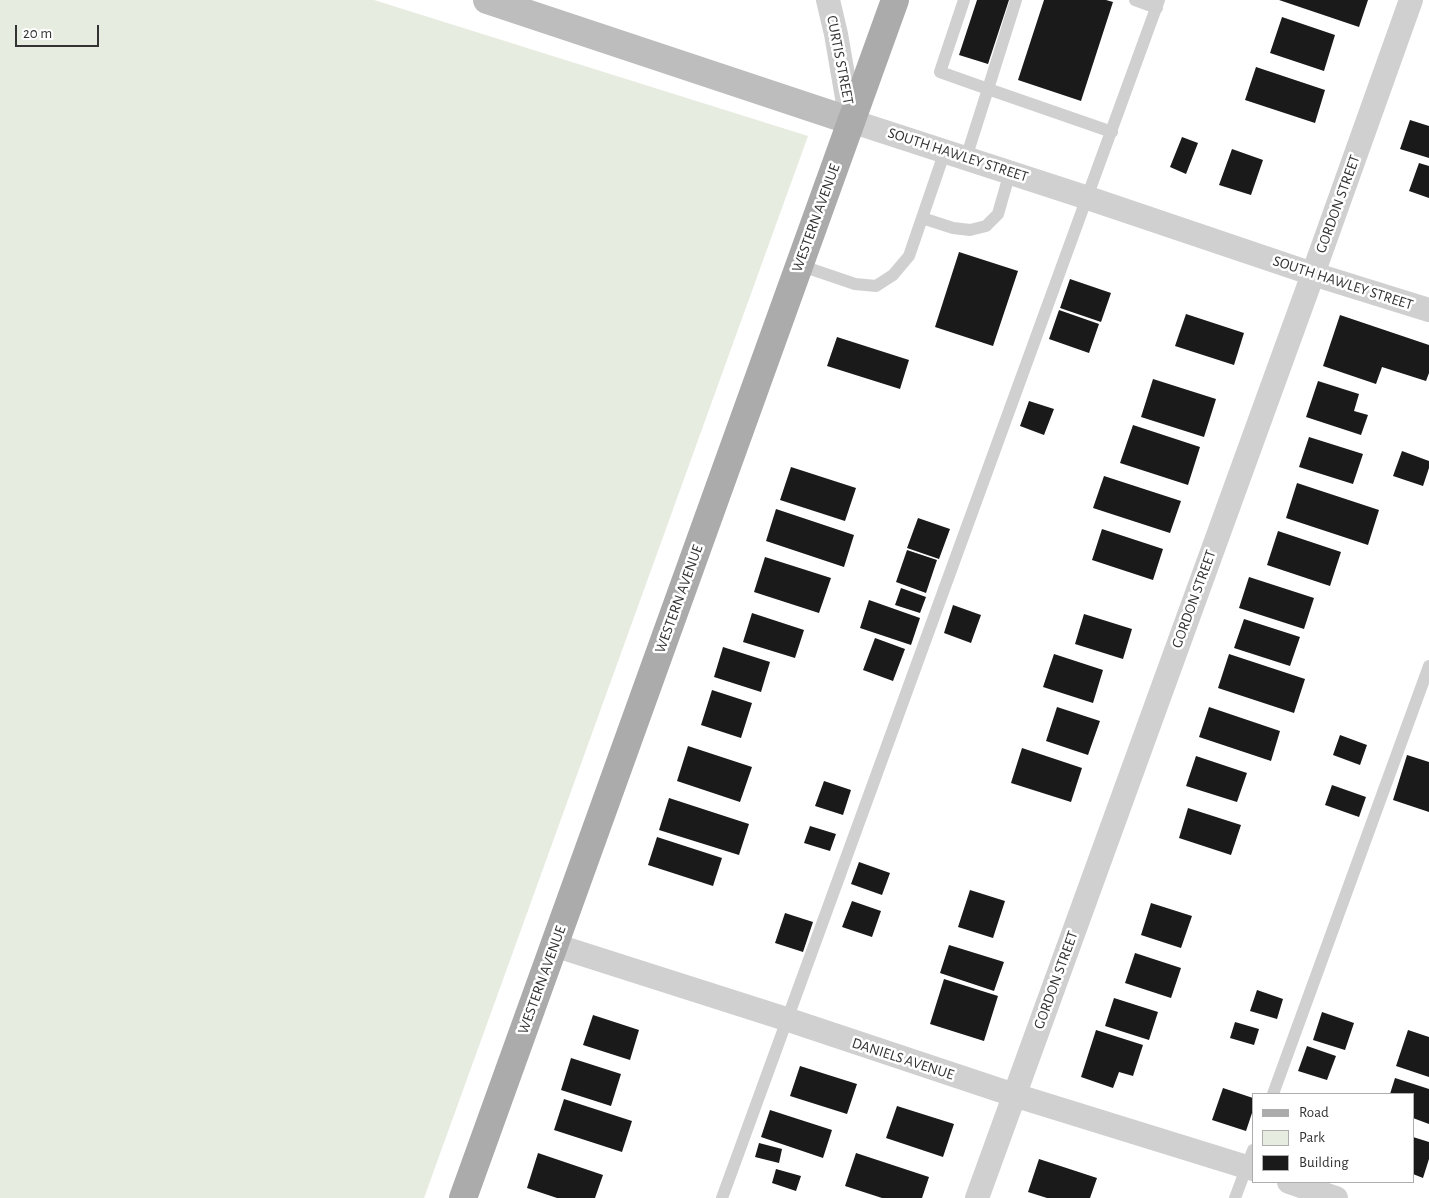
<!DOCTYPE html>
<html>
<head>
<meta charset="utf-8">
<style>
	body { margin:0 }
	#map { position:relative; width:1429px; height:1198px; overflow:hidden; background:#fff; font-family:"Alegreya Sans",sans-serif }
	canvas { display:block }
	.legend { position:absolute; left:1252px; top:1093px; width:162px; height:90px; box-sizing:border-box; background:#fff; border:1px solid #adadad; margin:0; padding:6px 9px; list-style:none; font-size:15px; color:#333 }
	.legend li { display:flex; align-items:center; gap:10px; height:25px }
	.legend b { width:25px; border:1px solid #adadad }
	.scale { position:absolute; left:15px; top:25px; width:84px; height:22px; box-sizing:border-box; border:2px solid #333; border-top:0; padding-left:6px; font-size:15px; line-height:18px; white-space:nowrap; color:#333; -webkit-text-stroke:4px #fff; paint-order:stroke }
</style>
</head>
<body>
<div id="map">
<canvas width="1429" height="1198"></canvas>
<ul class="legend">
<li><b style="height:6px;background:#ababab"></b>Road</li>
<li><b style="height:14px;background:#e6ecdf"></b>Park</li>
<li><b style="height:14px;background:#1a1a1a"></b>Building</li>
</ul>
<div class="scale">20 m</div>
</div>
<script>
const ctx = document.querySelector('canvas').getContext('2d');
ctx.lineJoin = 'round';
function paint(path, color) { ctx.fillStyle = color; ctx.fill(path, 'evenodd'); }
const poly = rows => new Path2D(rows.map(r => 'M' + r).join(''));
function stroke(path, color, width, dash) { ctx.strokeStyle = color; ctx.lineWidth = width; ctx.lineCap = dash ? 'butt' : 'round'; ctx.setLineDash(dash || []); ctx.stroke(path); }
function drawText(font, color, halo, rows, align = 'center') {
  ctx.font = font + ' "Alegreya Sans",sans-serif'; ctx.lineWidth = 5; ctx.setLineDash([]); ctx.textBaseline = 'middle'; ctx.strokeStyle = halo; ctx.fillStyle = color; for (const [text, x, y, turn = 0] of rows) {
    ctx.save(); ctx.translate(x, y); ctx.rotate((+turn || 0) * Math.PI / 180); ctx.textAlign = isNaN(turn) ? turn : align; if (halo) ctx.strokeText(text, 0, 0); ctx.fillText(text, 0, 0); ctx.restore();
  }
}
paint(poly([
	[0,0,374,0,808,136,424,1198,0,1198]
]), '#e6ecdf');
paint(poly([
	[977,0,1009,0,988,64,959,55],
	[1044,0,1106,0,1113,2,1081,101,1018,80],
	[1279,0,1368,0,1359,27],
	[1282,17,1335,35,1324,71,1270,53],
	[1256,67,1325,90,1315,123,1245,100],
	[1410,120,1429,126,1429,158,1400,149],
	[1182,137,1198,143,1186,174,1170,167],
	[1232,149,1263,160,1251,195,1219,185],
	[1419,163,1429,166,1429,198,1409,191],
	[959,252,1018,271,993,346,935,327],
	[1070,279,1111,293,1101,322,1060,308],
	[1059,310,1099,324,1089,353,1049,339],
	[1186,314,1244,333,1234,365,1175,346],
	[1340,315,1429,345,1429,373,1426,381,1382,367,1376,384,1323,366],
	[837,337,909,360,900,389,827,366],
	[1153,379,1216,399,1204,437,1141,417],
	[1318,381,1359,394,1354,411,1368,415,1361,435,1306,417],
	[1029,401,1054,409,1044,435,1020,426],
	[1133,425,1200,447,1188,485,1120,463],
	[1309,437,1363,454,1353,484,1299,467],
	[1402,451,1429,461,1429,468,1423,486,1393,476],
	[791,467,856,488,845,521,780,500],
	[1104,476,1181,501,1170,533,1093,508],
	[1297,483,1379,510,1368,545,1286,518],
	[776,509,854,535,844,567,766,541],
	[918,518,950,529,939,559,907,548],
	[1102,529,1163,549,1153,580,1092,560],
	[1278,531,1341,552,1330,586,1267,565],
	[907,550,937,560,926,593,896,582],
	[765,557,831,578,819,613,754,592],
	[1249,577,1314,598,1304,629,1239,608],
	[901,588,926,597,920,613,895,605],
	[869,600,920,618,911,645,860,628],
	[953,605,981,615,971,643,944,633],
	[752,613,804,630,795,658,743,642],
	[1084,614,1132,629,1123,659,1075,644],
	[1244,619,1300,637,1290,666,1234,648],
	[875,638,905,649,893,681,863,670],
	[723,647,770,662,761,692,714,677],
	[1054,654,1103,670,1093,703,1043,687],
	[1229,654,1305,679,1294,713,1218,688],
	[712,690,752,703,741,738,701,725],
	[1057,707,1100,721,1088,755,1046,741],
	[1209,707,1280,731,1271,761,1199,737],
	[1340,735,1367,745,1360,765,1333,755],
	[688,746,752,767,740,802,677,781],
	[1022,748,1082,768,1071,802,1011,783],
	[1407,755,1429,762,1429,812,1393,800],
	[1196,756,1247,773,1237,802,1186,786],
	[824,781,851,790,843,815,815,806],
	[1332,785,1366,797,1359,817,1325,805],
	[669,798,749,824,739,855,659,830],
	[1188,808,1241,825,1231,855,1179,838],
	[810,826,836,834,830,851,804,843],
	[657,837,722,858,713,886,648,865],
	[859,862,890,873,882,895,851,884],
	[970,890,1005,901,993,938,958,927],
	[852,901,881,911,872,937,842,927],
	[1151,903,1192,916,1181,948,1141,935],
	[785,913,813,922,803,952,775,943],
	[949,945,1004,962,994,991,940,973],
	[1135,953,1181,968,1171,998,1125,983],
	[944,979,998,996,984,1041,930,1024],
	[1257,990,1283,999,1277,1019,1250,1011],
	[1114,998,1158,1012,1149,1040,1105,1026],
	[1322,1012,1354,1023,1345,1050,1313,1040],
	[593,1015,639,1030,630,1060,583,1045],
	[1235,1022,1259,1029,1254,1045,1230,1038],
	[1096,1030,1143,1045,1133,1076,1119,1072,1113,1088,1081,1077],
	[1408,1030,1429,1037,1429,1077,1396,1066],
	[1307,1046,1336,1056,1327,1080,1298,1071],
	[571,1058,621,1074,611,1106,561,1090],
	[800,1066,857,1084,847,1114,790,1096],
	[1395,1078,1429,1089,1429,1124,1413,1118,1413,1094,1390,1094],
	[1223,1088,1253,1098,1253,1110,1246,1131,1212,1120],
	[564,1099,632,1121,622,1152,554,1130],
	[897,1106,954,1124,943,1157,886,1138],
	[770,1110,832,1130,823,1158,761,1137],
	[1413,1137,1429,1142,1429,1159,1423,1178,1413,1174],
	[759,1143,782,1149,779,1163,755,1157],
	[538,1153,603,1175,595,1198,557,1198,527,1188],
	[856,1153,929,1177,922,1198,882,1198,845,1186],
	[1039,1159,1097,1178,1090,1198,1047,1198,1028,1192],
	[776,1169,801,1176,796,1191,772,1183]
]), '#1a1a1a');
stroke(poly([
	[964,0,940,72,988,89,1016,0],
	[1135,0,1157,8],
	[966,158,988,89,1112,132],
	[922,218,953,228,970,230,986,226,998,214,1010,172],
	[799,265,855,284,876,286,893,275,909,256,945,151],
	[1273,1094,1429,666],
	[722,1198,1159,0],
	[1235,1198,1253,1150]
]), '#d0d0d0', 12);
stroke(poly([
	[828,0,836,34,851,121,1088,198,1313,274,1429,310],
	[554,945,786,1019,1014,1095,1253,1169],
	[1289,1182,1336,1198],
	[977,1198,1313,274,1411,0]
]), '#d0d0d0', 24);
stroke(poly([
	[487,0,851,121]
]), '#bdbdbd', 28);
stroke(poly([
	[463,1198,895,0]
]), '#ababab', 28);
drawText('15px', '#333', '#fff', [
	["CURTIS STREET",840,60,79],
	["SOUTH HAWLEY STREET",958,155,18],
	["GORDON STREET",1338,204,-70],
	["WESTERN AVENUE",816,218,-70],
	["SOUTH HAWLEY STREET",1343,283,18],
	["WESTERN AVENUE",679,599,-70],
	["GORDON STREET",1194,599,-70],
	["WESTERN AVENUE",542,980,-70],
	["GORDON STREET",1056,980,-70],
	["DANIELS AVENUE",903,1059,18]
]);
</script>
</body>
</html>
